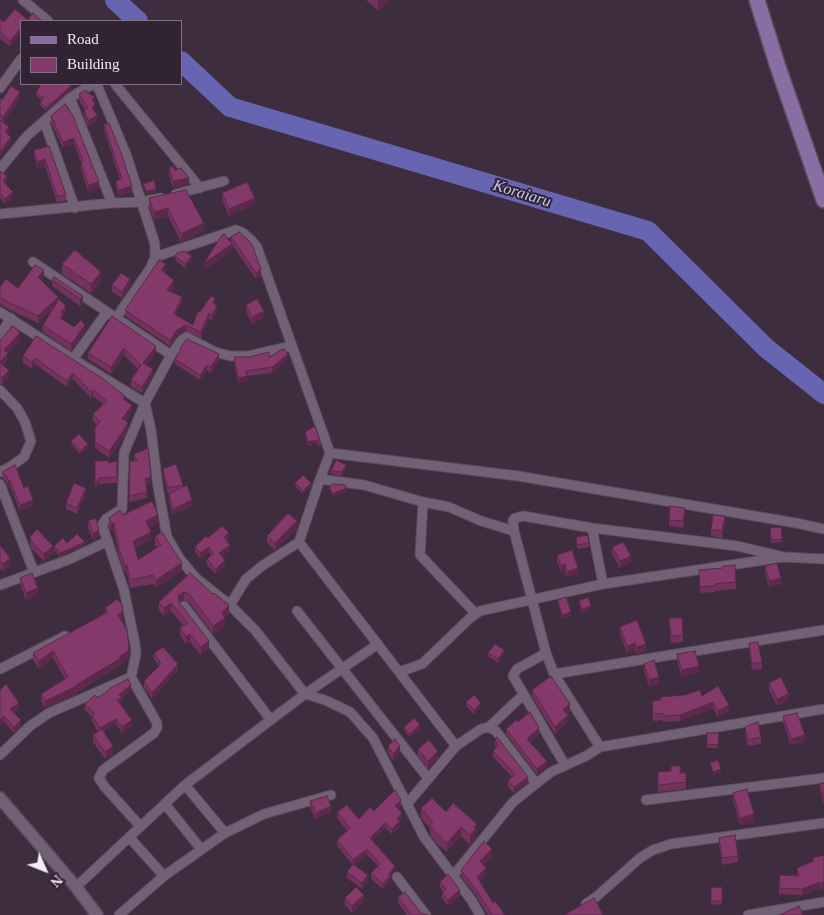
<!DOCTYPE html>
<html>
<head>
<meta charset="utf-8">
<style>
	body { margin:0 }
	#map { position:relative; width:824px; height:915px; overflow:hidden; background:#3d2d3f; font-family:"Times New Roman",serif }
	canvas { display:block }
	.legend { position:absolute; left:20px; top:20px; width:162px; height:65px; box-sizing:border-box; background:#322334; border:1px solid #807382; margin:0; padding:6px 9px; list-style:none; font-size:15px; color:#f4eaf6 }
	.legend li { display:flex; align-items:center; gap:10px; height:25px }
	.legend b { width:25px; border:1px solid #807382 }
	.north { position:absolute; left:20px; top:845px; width:50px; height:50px; -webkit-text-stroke:4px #322334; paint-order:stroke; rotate:134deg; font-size:14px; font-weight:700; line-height:20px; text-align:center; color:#f4eaf6 }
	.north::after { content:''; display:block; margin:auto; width:18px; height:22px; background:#f4eaf6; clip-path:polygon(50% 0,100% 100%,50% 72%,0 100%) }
</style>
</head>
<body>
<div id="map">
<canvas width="824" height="915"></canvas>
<ul class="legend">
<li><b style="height:6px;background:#896ea4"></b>Road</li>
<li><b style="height:14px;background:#833a6a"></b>Building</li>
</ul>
<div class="north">N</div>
</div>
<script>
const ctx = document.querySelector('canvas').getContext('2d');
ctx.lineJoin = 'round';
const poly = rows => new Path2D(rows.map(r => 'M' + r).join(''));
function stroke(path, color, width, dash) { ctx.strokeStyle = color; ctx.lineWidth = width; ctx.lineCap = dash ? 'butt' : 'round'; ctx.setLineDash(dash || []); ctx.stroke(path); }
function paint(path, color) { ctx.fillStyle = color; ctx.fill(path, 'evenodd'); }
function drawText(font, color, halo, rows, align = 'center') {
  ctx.font = font + ' "Times New Roman",serif'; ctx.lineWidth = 4; ctx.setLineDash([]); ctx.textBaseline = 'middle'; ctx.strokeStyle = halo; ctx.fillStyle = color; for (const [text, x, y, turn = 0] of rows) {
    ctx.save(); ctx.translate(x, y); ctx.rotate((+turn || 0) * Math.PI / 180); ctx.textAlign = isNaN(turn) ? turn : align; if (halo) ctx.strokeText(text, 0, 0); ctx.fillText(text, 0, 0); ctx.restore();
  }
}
stroke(poly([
	[115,0,138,21],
	[181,61,230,107,648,231,766,348,824,394]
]), '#6765b1', 20);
const minor = poly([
	[23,0,48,21],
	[115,84,200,188],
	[0,88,21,59],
	[70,98,112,203],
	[44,121,75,208],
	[0,169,27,136,70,98,91,85,98,87,126,154,155,244,155,257,150,269,116,318],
	[176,194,224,181],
	[0,214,112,203,141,202,161,198],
	[155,257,236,230,243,233,251,240,257,247,330,453,518,476,796,523,824,529],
	[33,262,171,355,145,403,124,453,122,509,106,519,102,525,124,590,135,644,136,654,131,677,157,723,157,728,154,733,103,770,99,778,104,786,140,826],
	[0,312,73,359,145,403,151,430,158,487,167,537,180,559,196,578,230,605,255,630,305,694,185,785,76,887],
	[0,335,11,318],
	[171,355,181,341,186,337,215,352,230,356,248,356,291,346],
	[73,359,107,312],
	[0,390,17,408,25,422,31,441,24,457,10,467,0,472],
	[330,453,320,479,299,542,456,746],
	[320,479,364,485,423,502,449,507,481,521,514,531],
	[0,484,34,572],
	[423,502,420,555,475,613],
	[592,528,603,584],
	[0,585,70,559,108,541],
	[230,605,246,579,262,566,299,542],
	[184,606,271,720],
	[297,611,428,778],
	[546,653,517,669,513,676,565,765],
	[0,669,65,636],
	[399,672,422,664,470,618,480,611,603,584,784,557,824,559],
	[554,674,824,630],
	[305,694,325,700,350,712,373,738,424,837,472,901,480,915],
	[305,694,378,644],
	[489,727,523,695],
	[600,747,554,674,546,653,514,531,513,520,515,518,523,516,592,528,737,546,784,557],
	[0,755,30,726,49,713,131,677],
	[185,785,225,833],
	[646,800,824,778],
	[165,804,201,849],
	[407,804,456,746,481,729,489,727,496,731,536,783],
	[129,837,164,876],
	[453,876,513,802,551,772,586,756,600,747,824,709],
	[397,877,426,915],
	[586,904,596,897,640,858,653,850,671,844,824,823],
	[119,915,164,876,225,833,264,814,331,795],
	[748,915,824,902]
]);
const tertiary = poly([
	[0,798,76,887,97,915]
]);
const primary = poly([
	[757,0,778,67,824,200]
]);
stroke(minor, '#594c5b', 11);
stroke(tertiary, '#594c5b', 14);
stroke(primary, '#594c5b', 18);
stroke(minor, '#726175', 9);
stroke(tertiary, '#726175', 11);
stroke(primary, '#896ea4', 15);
paint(poly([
	[366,0,389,0,378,11],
	[0,19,4,22,28,20,28,19,42,21,21,21,10,47,0,39],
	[71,90,46,111,40,105,40,102,42,100,36,96,36,93],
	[79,94,95,103,95,110,94,111,97,121,88,127,84,116,84,110,85,110,79,100],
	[0,98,2,100,20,98,3,123,9,132,7,134,11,142,0,121],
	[65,104,99,188,88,192,81,169,81,162,74,144,63,148,51,123,51,116],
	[104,124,132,192,119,196,116,187,116,181,120,180,104,130],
	[49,146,66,195,66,201,57,202,45,166,37,168,34,156,34,150],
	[169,168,175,170,189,184,173,188,169,175],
	[0,171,7,181,5,183,13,197,5,204,0,198],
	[186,190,204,231,181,242,168,216,154,220,149,206,149,198],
	[222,193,255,205,229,216,222,200],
	[231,237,261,276,256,279,231,243],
	[175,256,192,259,185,268,175,260],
	[62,264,101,282,91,293,62,274],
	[166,270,164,272,174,287,171,291,182,303,176,315,193,325,200,312,215,304,217,312,212,321,209,319,201,338,186,331,177,336,170,346,125,316,125,310],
	[44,277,41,280,66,312,63,316,63,320,74,327,85,331,71,351,43,332,43,325,54,307,38,323,8,309,0,304,0,287,18,288],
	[52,280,83,296,83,303,80,306,52,286],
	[112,285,130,286,122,298,112,292],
	[246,305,264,318,252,324,246,311],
	[112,316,156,352,146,365,153,375,142,393,131,387,131,380,138,369,124,355,111,374,88,359,88,353],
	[36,336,125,400,132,412,126,421,128,428,124,437,109,458,95,448,95,428,97,425,93,421,93,414,103,404,93,396,91,398,73,379,67,387,35,364,32,369,23,363,23,356],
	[0,340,20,340,7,353,8,359,3,365,9,377,2,384,0,384],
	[180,348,219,360,211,373,207,370,200,380,175,364,175,359,180,351],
	[234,357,269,358,288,359,272,373,247,376,247,381,238,383,234,362],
	[315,426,320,445,318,446,317,443,308,446,305,435,305,432],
	[71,441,88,447,80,454,71,444],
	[134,454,151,483,146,484,147,498,129,502,130,461,134,461],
	[95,461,109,463,117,461,117,483,99,484,95,491],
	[346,468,342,476,331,474,331,471],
	[163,469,183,485,183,488,192,506,173,515,169,501,169,494,172,493,168,494,163,474],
	[2,472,24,488,33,506,20,511,10,486,8,487,6,481,2,478],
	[295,483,311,486,303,494,295,486],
	[86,495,77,514,66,509,66,503],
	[123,515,158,523,149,527,151,540,135,548,138,560,157,547,155,545,155,536,182,571,156,588,153,584,130,588,127,573,125,573,119,557,114,531,111,532,109,526,109,518],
	[685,515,683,528,669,526,669,520],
	[88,521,99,537,93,540,88,528],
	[725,523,722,538,711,536,711,530],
	[781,527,782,542,771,543,770,528],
	[297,528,275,550,267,543,267,536],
	[30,537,53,552,44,561,31,548,30,544],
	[576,537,589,543,589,547,577,549],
	[208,538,229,538,227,540,230,550,222,556,225,566,216,574,207,565,207,559,211,555,209,552,200,558,195,552,195,547],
	[67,543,85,545,60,556,54,550,54,546],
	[0,545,10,565,3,571,0,568],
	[612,547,631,562,620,568,612,554],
	[557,555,578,574,567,578,565,571,561,572,557,562],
	[765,566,781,584,769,588,765,573],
	[699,570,736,582,736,589,715,591,715,592,700,593],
	[190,573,229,613,225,617,225,626,213,634,189,602,184,600,179,603,209,649,201,655,190,642,186,645,180,635,180,628,183,625,171,611,164,616,159,610,159,602],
	[20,578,38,595,26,600,20,584],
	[558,600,571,616,562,619,558,604],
	[579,601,591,609,582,613,579,604],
	[105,608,123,618,121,620,129,658,121,663,121,665,77,692,77,694,45,708,41,701,41,694,65,679,53,658,39,669,33,660,33,653,105,613],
	[669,618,683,635,683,642,671,643],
	[620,627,646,651,637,654,635,650,627,653,620,634],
	[749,643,762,662,762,669,752,670,749,650],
	[154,653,178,670,152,699,144,687,144,681,159,666,154,659],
	[488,653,504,653,498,663,488,656],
	[677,654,699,672,682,677,677,660],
	[644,664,659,684,649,687,644,670],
	[769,683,789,700,777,706,769,690],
	[110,688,131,690,121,700,121,704,120,704,132,726,122,733,116,724,103,732,113,753,105,759,93,742,93,735,98,732,92,721,92,717,85,710,85,704,98,698,110,690],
	[0,690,19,709,13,712,21,726,14,733,4,722,0,726],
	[532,690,570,711,567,714,568,722,555,734,532,697],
	[702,696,729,711,718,717,713,708,680,721,663,722,662,720,653,721,652,701],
	[466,702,481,707,474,714,466,706],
	[783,716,805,741,791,746,783,722],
	[518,722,539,733,530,742,547,766,537,774,506,734,506,729],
	[404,727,420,729,410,737,404,730],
	[745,727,761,737,761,744,748,746,745,734],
	[707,733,719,733,718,748,707,748],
	[495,740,528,782,514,793,508,787,508,781,512,777,493,757,493,751,496,748,495,746],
	[388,746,400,753,393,760,388,753],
	[418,749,438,758,428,768,418,756],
	[658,772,686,773,686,789,658,792],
	[824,783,824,805,820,791,820,784],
	[733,793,754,821,740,825,733,800],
	[310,801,331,812,316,820,310,807],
	[401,806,398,809,402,819,400,821,400,827,392,834,385,828,372,841,395,871,390,878,390,881,383,889,371,879,371,873,378,866,367,855,354,865,368,881,362,889,347,878,347,872,353,865,337,846,337,840,347,831,337,818,337,812,359,819,374,811],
	[421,808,446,812,477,833,475,835,475,838,470,845,461,836,447,852,436,843,430,835,430,828,421,818],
	[719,838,738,856,738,862,722,865,719,844],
	[824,855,824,888,821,890,820,888,802,895,779,894,779,888,797,876,797,868,813,862,813,858],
	[492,856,483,865,486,874,479,881,493,903,505,915,488,915,477,897,461,876,461,870],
	[440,882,460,896,448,906,442,898,442,893,443,892,440,887],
	[722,887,722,904,711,905,711,888],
	[398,897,421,913,428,915,407,915,398,903],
	[345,898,364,902,352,913,345,905]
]), '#71325b');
paint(poly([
	[378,0,389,0,378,11],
	[21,28,21,34,10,47,10,41],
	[71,86,71,90,46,111,46,108],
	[20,92,20,98,3,124,3,117],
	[95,97,95,103,92,104,92,99],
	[95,104,95,110,92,113,92,107],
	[97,115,97,121,88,127,88,121],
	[9,127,9,132,5,137,5,132],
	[11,137,11,142,0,157,0,152],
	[74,138,74,144,63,148,63,142],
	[45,159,45,166,37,168,37,162],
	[7,176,7,181,3,186,3,181],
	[189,178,189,184,173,188,173,181],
	[99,182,99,188,88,192,88,185],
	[132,186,132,192,119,196,119,190],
	[156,189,156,192,146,194,146,191],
	[13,192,13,197,5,204,5,199],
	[255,198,255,205,229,216,229,209],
	[168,208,168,216,154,220,154,212],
	[204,223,204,231,181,242,181,234],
	[232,244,232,251,204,270,204,263],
	[192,256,192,259,185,268,185,264],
	[166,264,166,270,161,276,161,270],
	[44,270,44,277,38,284,38,277],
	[261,270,261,276,256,279,256,273],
	[101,272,101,282,91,293,91,284],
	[130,279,130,286,122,298,122,292],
	[174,280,174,287,167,296,167,290],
	[83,296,83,303,80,306,80,299],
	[58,297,58,304,38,323,38,316],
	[182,297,182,303,174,320,174,314],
	[66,306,66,312,63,316,63,320,60,318,61,312],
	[217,306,217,312,212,321,212,315],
	[264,311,264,318,252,324,252,317],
	[209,313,209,319,201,338,201,332],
	[85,325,85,331,71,351,71,344],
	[186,325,186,331,177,336,170,346,170,340,177,330],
	[20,333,20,340,4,356,4,350],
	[156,346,156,352,143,369,143,363],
	[124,348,124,355,111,374,111,367],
	[8,353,8,359,0,368,0,362],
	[219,354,219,360,211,373,211,367],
	[288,354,288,359,272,373,272,367],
	[35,358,35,364,32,369,32,362],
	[207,365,207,370,200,380,200,375],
	[153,369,153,375,142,393,142,387],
	[9,370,9,377,2,384,2,378],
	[73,373,73,379,67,387,67,381],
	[247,376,247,381,238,383,238,378],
	[93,390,93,396,91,398,91,392],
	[132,405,132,412,122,425,122,419],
	[128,422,128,428,124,437,109,458,109,451],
	[317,440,317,443,308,446,308,442],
	[88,444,88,447,80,454,80,451],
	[346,465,346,468,342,476,342,472],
	[151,477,151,483,145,485,145,479],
	[99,478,99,484,95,491,95,485],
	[8,480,10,480,10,486,8,487],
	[311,483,311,486,303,494,303,491],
	[86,488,86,495,77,514,77,508],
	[346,488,346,492,332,497,332,494],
	[33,500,33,506,20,511,20,505],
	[192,500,192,506,173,515,173,509],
	[685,508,685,515,683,528,683,521],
	[158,515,158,523,146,529,146,521],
	[725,516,725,523,722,538,722,531],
	[297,521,297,528,275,550,275,543],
	[114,523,114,531,111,532,111,524],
	[99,530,99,537,93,540,93,533],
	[151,532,151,540,133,549,133,541],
	[229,533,229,538,224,542,224,537],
	[85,542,85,545,60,556,60,553],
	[230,545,230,550,219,559,219,553],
	[53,546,53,552,44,561,44,554],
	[209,547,209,552,200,558,200,553],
	[631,556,631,562,620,568,620,561],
	[10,558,10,565,3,571,3,564],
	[225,560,225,566,216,574,216,569],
	[182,563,182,571,156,588,156,580],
	[565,564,565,571,561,572,561,566],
	[125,565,127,565,127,573,125,573],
	[578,568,578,574,567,578,567,572],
	[781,578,781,584,769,588,769,581],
	[38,588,38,595,26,600,26,593],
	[184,592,184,600,178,603,178,596],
	[171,603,171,611,164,616,164,608],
	[229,605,229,613,223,620,225,618,225,626,213,634,213,626,222,613],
	[591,606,591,609,582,613,582,609],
	[123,611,123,618,118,623,118,615],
	[571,612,571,616,562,619,562,615],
	[190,634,190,642,186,645,186,637],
	[209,641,209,649,201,655,201,647],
	[635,643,635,650,627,653,627,646],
	[646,644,646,651,637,654,637,647],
	[129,650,129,658,121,663,121,665,77,692,77,694,45,708,45,701,76,685],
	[504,650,504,653,498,663,498,659],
	[53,651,53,658,39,669,39,661],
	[178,664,178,670,152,699,152,693],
	[699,666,699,672,682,677,682,670],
	[659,677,659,684,649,687,649,680],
	[131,685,131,690,121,700,121,704,117,706,117,700,119,695],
	[789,694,789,700,777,706,777,699],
	[713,702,713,708,680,721,680,715],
	[19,703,19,709,10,715,10,709],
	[481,703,481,707,474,714,474,710],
	[570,704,570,711,563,717,563,710],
	[729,705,729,711,718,717,718,711],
	[568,715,568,722,555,734,555,727],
	[4,716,4,722,0,726,0,720],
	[116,719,116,724,100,734,100,728],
	[21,720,21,726,14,733,14,727],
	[132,720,132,726,122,733,122,727],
	[420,725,420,729,410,737,410,734],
	[539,728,539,733,527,744,527,739],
	[805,735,805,741,791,746,791,739],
	[113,746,113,753,105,759,105,752],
	[400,746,400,753,393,760,393,754],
	[438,751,438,758,428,768,428,761],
	[547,761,547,766,537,774,537,769],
	[721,769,721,772,713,776,713,772],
	[528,777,528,782,514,793,514,787],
	[401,800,401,806,395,811,395,806],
	[331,806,331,812,316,820,316,813],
	[402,813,402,819,398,823,400,821,400,827,392,834,392,829,397,819],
	[754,814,754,821,740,825,740,818],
	[385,823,385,828,370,844,370,838],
	[477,824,477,833,475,835,475,838,470,845,470,835,474,827],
	[461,827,461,836,447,852,447,843],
	[367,849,367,855,353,866,353,860],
	[492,849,492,856,480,868,480,861],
	[395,866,395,871,390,878,390,881,383,889,383,884],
	[486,868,486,874,477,883,477,877],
	[368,875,368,881,362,889,362,883],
	[820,882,820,888,802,895,802,889],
	[824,882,824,888,821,890,821,883],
	[460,890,460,896,448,906,448,900],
	[364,895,364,902,352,913,352,906]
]), '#5c294a');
const building = poly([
	[15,9,28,20,27,21,21,21,21,28,10,41,0,32,0,19,4,22,15,9],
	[33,13,42,21,31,21,28,19,33,13],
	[41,84,66,84,71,86,46,108,40,102,44,98,36,93,41,84],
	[11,86,20,92,3,117,0,115,0,98,2,100,11,86],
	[86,90,88,93,95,97,92,99,95,104,92,107,97,115,88,121,84,110,88,108,79,94,86,90],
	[65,104,73,116,99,182,88,185,81,162,83,161,74,138,63,142,51,116,65,104],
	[1,121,9,127,5,132,11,137,0,152,0,122,1,121],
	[109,123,120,150,132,186,119,190,116,181,122,179,104,124,109,123],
	[49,146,66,195,57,196,45,159,37,162,34,150,49,146],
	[173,166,175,170,181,168,189,178,173,181,169,168,173,166],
	[0,171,7,176,3,181,13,192,5,199,0,193,0,171],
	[154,180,156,189,146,191,143,184,154,180],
	[247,182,255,198,229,209,222,193,247,182],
	[186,190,204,223,181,234,168,208,154,212,149,198,186,190],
	[239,232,247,239,252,244,261,270,256,273,231,237,239,232],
	[224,234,232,244,204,263,222,235,224,234],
	[75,250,101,272,91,284,62,264,75,250],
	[184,251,192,256,185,264,175,256,177,253,184,251],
	[159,260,166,264,161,270,174,280,167,290,182,297,174,314,193,325,198,311,200,312,211,296,215,298,213,303,217,306,212,315,209,313,201,332,186,325,177,330,170,340,125,310,159,260],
	[35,265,44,270,38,277,58,297,38,316,8,302,0,297,0,287,6,279,18,288,35,265],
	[121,273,130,279,122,292,112,285,121,273],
	[54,277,83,296,80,299,52,280,54,277],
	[59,299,66,306,61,312,63,313,60,318,74,327,81,320,85,325,71,344,43,325,59,299],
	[257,299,264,311,252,317,246,305,257,299],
	[112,316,156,346,143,363,153,369,142,387,131,380,141,365,124,348,111,367,88,353,112,316],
	[13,326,20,333,4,350,8,353,0,362,0,340,13,326],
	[36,336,102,378,125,396,123,399,132,405,122,419,128,422,124,430,109,451,95,442,95,428,100,421,93,414,107,401,93,390,91,392,73,373,67,381,35,358,32,362,23,356,36,336],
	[187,339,219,354,211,367,207,365,200,375,175,359,181,349,180,348,187,339],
	[284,349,288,354,272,367,246,371,247,376,238,378,234,357,249,357,269,352,269,358,280,350,284,349],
	[0,363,9,370,2,378,0,377,0,363],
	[315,426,320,441,318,443,317,440,308,442,305,432,315,426],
	[79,434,88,444,80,451,71,441,79,434],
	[148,448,151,477,145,479,147,492,129,496,130,461,137,461,134,454,148,448],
	[336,460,346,465,342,472,331,471,336,460],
	[95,461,109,461,108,463,117,461,117,477,99,478,95,485,95,461],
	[176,464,183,485,168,488,163,469,176,464],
	[15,465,24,488,28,486,33,500,20,505,10,480,8,480,6,475,2,472,15,465],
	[303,475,311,483,303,491,295,483,303,475],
	[74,483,86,488,77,508,66,503,74,483],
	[334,484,345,485,346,488,332,494,329,486,334,484],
	[187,485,192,500,173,509,169,494,187,485],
	[152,501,158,515,146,521,151,532,133,541,138,560,161,545,155,536,162,532,182,563,156,580,153,575,130,580,127,565,125,565,119,549,114,523,111,524,109,518,120,510,123,515,152,501],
	[670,506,685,508,683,521,669,520,670,506],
	[288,513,297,521,275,543,267,536,288,513],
	[713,515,725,516,722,531,711,530,713,515],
	[96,518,99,530,93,533,88,521,96,518],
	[222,526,229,533,224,537,230,545,219,553,225,560,216,569,207,559,214,553,209,547,200,553,195,547,206,536,208,538,222,526],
	[781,527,782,539,771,540,770,528,781,527],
	[37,529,53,546,44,554,31,541,30,537,37,529],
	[77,534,85,542,60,553,54,546,63,538,67,543,77,534],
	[588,535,589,543,577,545,576,537,588,535],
	[623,542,631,556,620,561,612,547,623,542],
	[0,545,10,558,3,564,0,561,0,545],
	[572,550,578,568,567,572,565,564,561,566,557,555,572,550],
	[777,563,781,578,769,581,765,566,777,563],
	[735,565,736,582,715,584,715,586,700,587,699,570,723,568,723,566,735,565],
	[32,573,38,588,26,593,20,578,32,573],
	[190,573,213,594,214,593,229,605,222,613,225,618,213,626,189,594,184,592,178,596,179,602,209,641,201,647,190,634,186,637,180,628,188,623,171,603,164,608,159,602,190,573],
	[566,597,571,612,562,615,558,600,566,597],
	[588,597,591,606,582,609,579,601,588,597],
	[117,599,122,605,123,611,118,615,127,630,129,650,120,656,121,658,76,685,77,686,45,701,41,694,68,677,53,651,39,661,33,653,108,612,105,608,117,599],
	[669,618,682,618,683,635,671,636,669,618],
	[637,620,646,644,637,647,635,643,627,646,620,627,637,620],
	[758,642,762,662,752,664,749,643,758,642],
	[495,644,504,650,498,659,488,653,495,644],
	[163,647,178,664,152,693,144,681,161,664,154,653,163,647],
	[695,651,699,666,682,670,677,654,695,651],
	[654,660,659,677,649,680,644,664,654,660],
	[551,676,570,704,563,710,568,715,555,727,532,690,551,676],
	[781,677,789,694,777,699,769,683,781,677],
	[128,679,131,685,119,695,121,698,117,700,132,720,122,727,116,719,100,728,92,716,95,714,85,704,95,695,98,698,110,689,110,688,128,679],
	[6,684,19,703,10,709,21,720,14,727,4,716,0,720,0,690,6,684],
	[718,686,729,705,718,711,713,702,680,715,663,716,662,713,653,714,652,701,661,700,661,697,685,695,700,690,702,696,718,686],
	[474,695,481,703,474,710,466,702,474,695],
	[530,712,539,728,527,739,547,761,537,769,506,729,516,720,518,722,530,712],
	[797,713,805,735,791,739,783,716,797,713],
	[414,718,420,725,410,734,404,727,414,718],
	[758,722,761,737,748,740,745,727,758,722],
	[102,729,113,746,105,752,93,735,102,729],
	[707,733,719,733,718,745,707,744,707,733],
	[497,737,528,777,514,787,508,781,515,774,493,751,499,745,495,740,497,737],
	[395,739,400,746,393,754,388,746,395,739],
	[429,740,438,751,428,761,418,749,429,740],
	[718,760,721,769,713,772,710,763,718,760],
	[671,766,680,766,680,773,686,773,686,782,658,785,658,772,671,771,671,766],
	[824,783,824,799,820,784,824,783],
	[747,789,754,814,740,818,733,793,747,789],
	[395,790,401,800,395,806,402,813,397,819,400,821,392,829,385,823,370,838,395,866,389,874,390,876,383,884,371,873,380,864,367,849,353,860,337,840,350,828,337,812,347,805,359,819,370,807,374,811,395,790],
	[327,796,331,806,316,813,310,801,327,796],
	[432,798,446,812,453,803,477,824,474,827,475,829,470,835,461,827,447,843,436,833,430,825,433,822,421,808,432,798],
	[735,835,738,856,722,858,719,838,735,835],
	[484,841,492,849,480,861,486,868,477,877,493,903,495,901,505,915,492,915,477,891,461,870,484,841],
	[824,855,824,882,821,883,820,882,802,889,779,888,780,875,799,876,797,868,814,861,813,858,824,855],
	[353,864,368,875,362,883,347,872,353,864],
	[448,874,460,890,448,900,442,893,446,889,440,882,448,874],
	[356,887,364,895,352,906,345,898,356,887],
	[722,887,722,901,711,901,711,888,722,887],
	[405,892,421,913,428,915,412,915,398,897,405,892],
	[594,898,603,914,601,915,564,915,594,898],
	[799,906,803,915,782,915,782,914,799,906]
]);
paint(building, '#833a6a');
stroke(building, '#5c294a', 1);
drawText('italic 16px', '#c9cbf5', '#322334', [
	["Koraiaru",522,194,17]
]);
</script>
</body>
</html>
